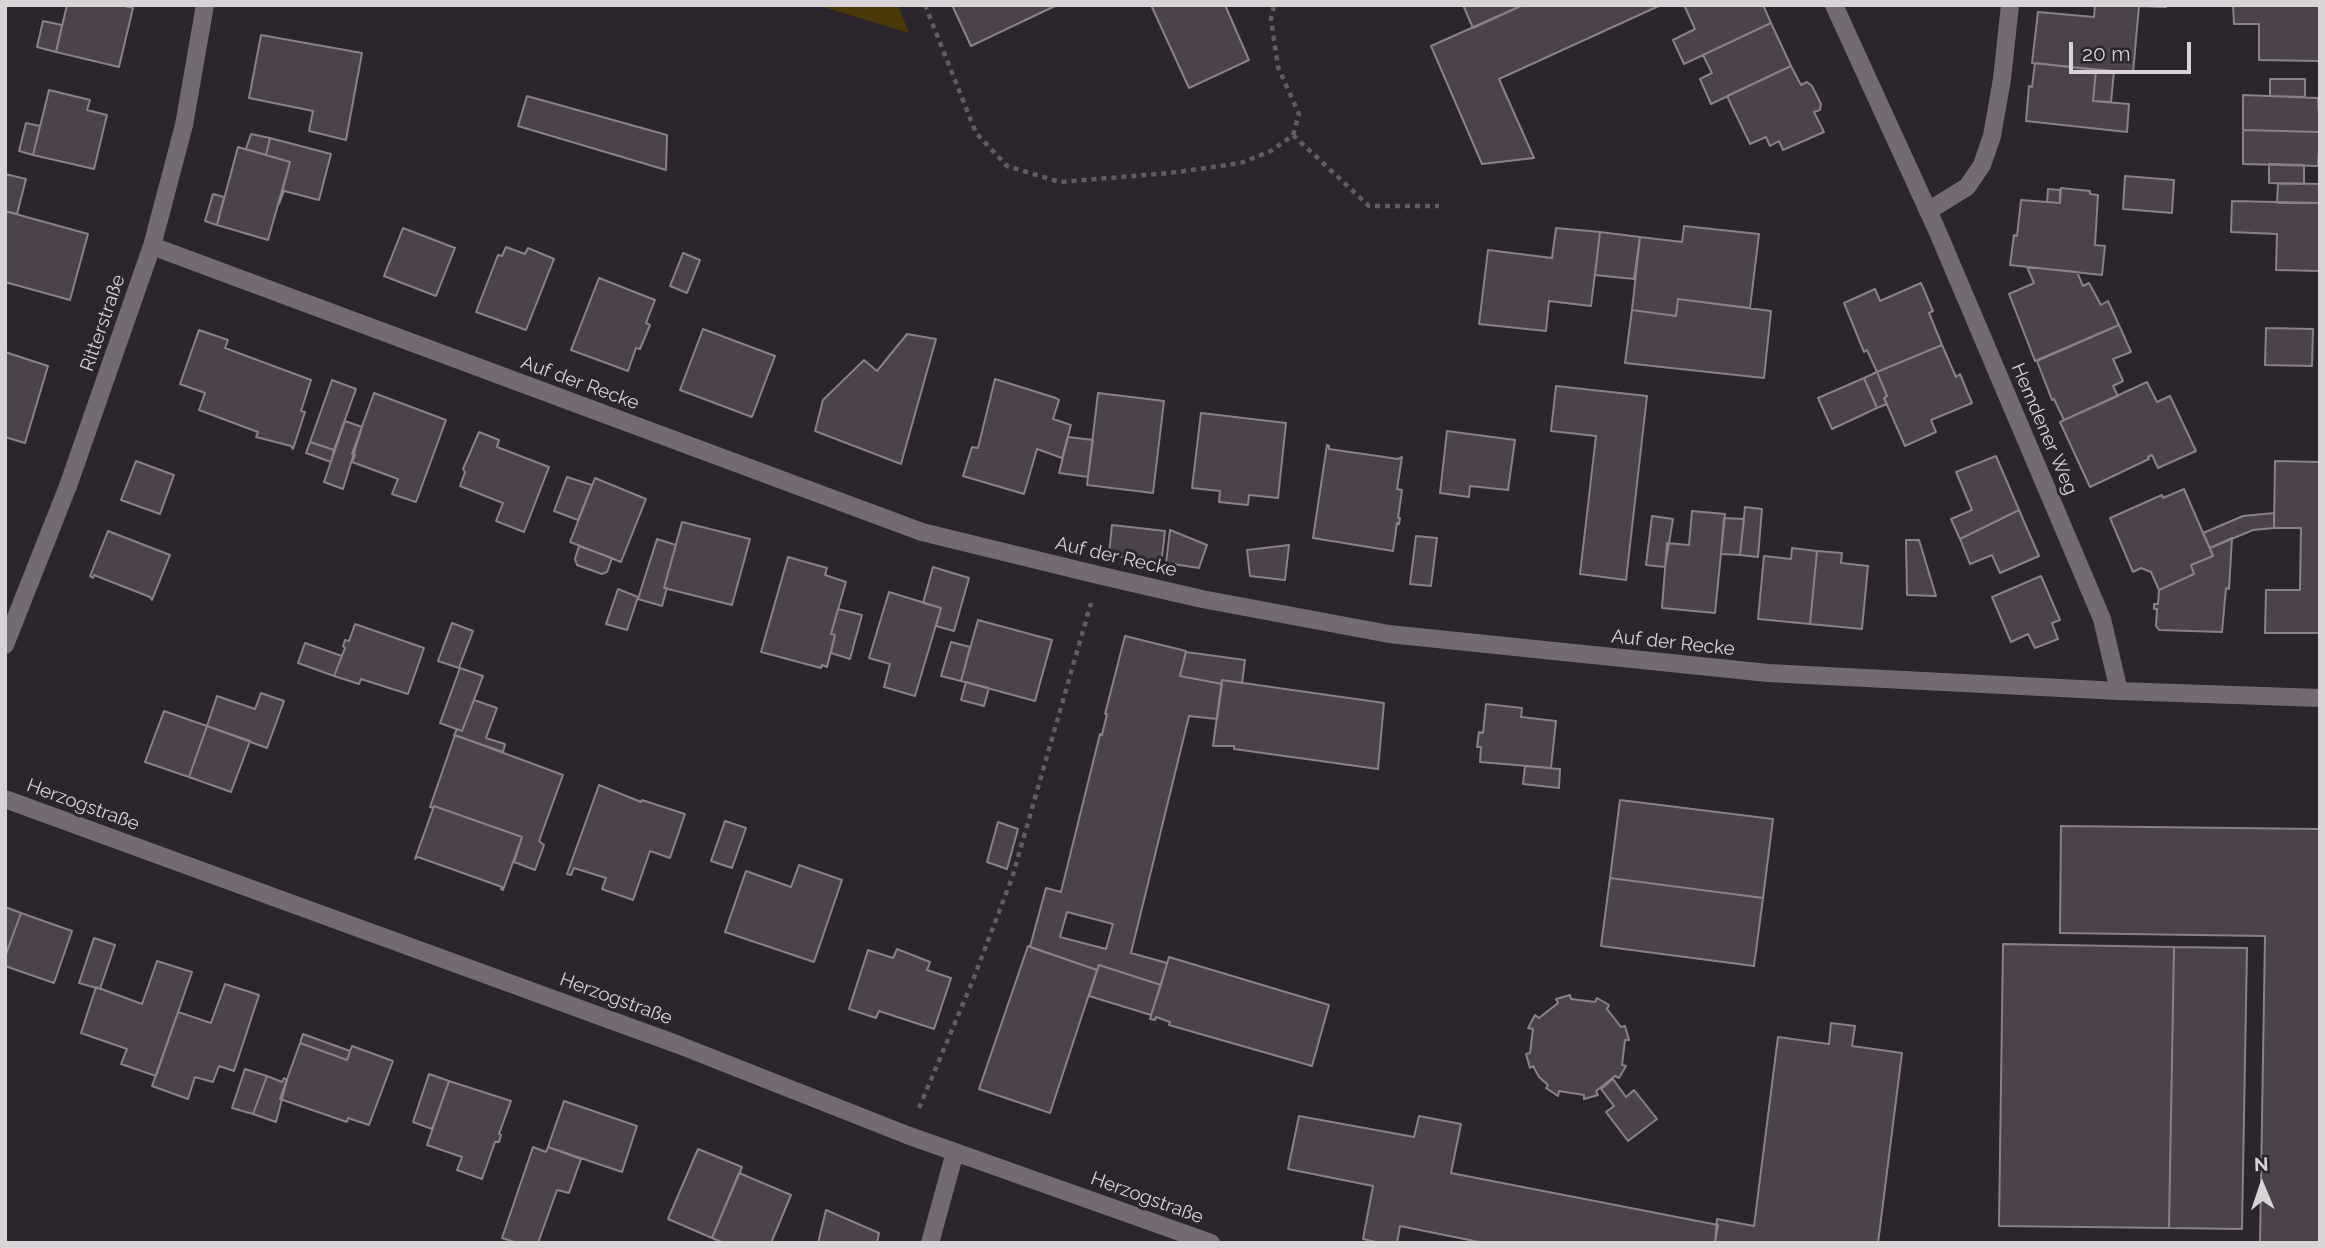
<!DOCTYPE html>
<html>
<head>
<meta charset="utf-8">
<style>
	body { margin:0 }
	#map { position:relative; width:2325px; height:1248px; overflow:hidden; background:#2d252d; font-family:Raleway,sans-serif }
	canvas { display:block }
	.frame { position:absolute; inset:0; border:7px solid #d9d3d8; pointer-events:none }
	.north { position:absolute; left:2227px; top:1150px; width:70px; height:70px; -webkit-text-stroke:5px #2d252d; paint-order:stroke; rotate:358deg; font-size:19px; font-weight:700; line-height:28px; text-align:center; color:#d9d3d8 }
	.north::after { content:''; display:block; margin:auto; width:24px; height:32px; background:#d9d3d8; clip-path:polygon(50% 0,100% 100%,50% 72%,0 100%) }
	.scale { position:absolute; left:2069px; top:42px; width:122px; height:32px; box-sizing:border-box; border:4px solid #d9d3d8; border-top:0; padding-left:9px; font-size:21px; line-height:24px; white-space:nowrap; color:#d9d3d8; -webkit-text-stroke:5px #2d252d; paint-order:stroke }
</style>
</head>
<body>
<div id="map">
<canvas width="2325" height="1248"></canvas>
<div class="frame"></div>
<div class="north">N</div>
<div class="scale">20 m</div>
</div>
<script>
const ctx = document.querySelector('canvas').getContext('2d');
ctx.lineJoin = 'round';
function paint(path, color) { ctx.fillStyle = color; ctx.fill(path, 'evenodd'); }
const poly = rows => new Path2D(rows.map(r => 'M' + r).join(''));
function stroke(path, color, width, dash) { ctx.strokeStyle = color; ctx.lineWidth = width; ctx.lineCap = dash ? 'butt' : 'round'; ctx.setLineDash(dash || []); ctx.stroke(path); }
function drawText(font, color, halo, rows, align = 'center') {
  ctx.font = font + ' Raleway,sans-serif'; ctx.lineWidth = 6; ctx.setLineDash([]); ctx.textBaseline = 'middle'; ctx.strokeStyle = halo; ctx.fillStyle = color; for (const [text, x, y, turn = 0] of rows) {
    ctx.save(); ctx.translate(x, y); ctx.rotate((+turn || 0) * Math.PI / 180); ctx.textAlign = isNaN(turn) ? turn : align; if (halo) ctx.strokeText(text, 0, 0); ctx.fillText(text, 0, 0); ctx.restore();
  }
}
paint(poly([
	[817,5,898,5,909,33]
]), '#493908');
const building = poly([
	[67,5,120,5,133,8,119,67,56,52,67,5],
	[952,5,1057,5,971,46,952,5],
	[1151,5,1225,5,1249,60,1189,88,1151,5],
	[1463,5,1523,5,1473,28,1463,5],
	[1523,5,1661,5,1499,79,1534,158,1482,164,1431,46,1523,5],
	[1684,5,1763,5,1771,23,1684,64,1673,40,1695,29,1684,5],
	[2095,5,2166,5,2166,7,2139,6,2133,73,2032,63,2038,12,2094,17,2095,5],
	[2233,5,2320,5,2320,61,2259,60,2259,24,2234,24,2233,5],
	[43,21,62,25,56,52,37,47,43,21],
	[1771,23,1791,66,1711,104,1700,79,1712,73,1703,55,1771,23],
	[261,35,362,53,346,140,309,131,313,111,249,98,261,35],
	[2035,63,2096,70,2093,101,2129,104,2127,132,2026,121,2029,86,2032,87,2035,63],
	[1791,66,1801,85,1807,82,1812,86,1821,104,1820,110,1814,112,1824,132,1783,150,1779,141,1770,146,1766,137,1750,144,1727,96,1791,66],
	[2096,70,2114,71,2111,102,2093,101,2096,70],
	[2270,79,2305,79,2305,97,2270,96,2270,79],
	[49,90,90,100,87,110,107,115,94,169,33,155,49,90],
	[2243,95,2318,98,2320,132,2243,130,2243,95],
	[527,96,667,135,666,170,518,126,527,96],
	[26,123,40,126,33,155,19,151,26,123],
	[2243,130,2320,132,2318,166,2243,164,2243,130],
	[251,134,270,138,266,155,246,149,251,134],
	[270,138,331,154,319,200,284,191,279,204,290,162,266,155,270,138],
	[238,147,290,162,268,240,217,225,238,147],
	[2269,164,2304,165,2304,184,2269,183,2269,164],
	[5,174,26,179,17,214,5,211,5,174],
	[2125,176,2174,180,2172,213,2123,209,2125,176],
	[2278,183,2320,184,2320,203,2277,203,2278,183],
	[2061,188,2090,191,2090,194,2098,195,2095,245,2105,246,2102,275,2010,265,2014,235,2017,236,2021,200,2060,203,2061,188],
	[2048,189,2060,190,2060,203,2047,202,2048,189],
	[213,194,224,197,217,225,205,221,213,194],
	[2232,201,2320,203,2320,271,2276,270,2277,234,2231,232,2232,201],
	[5,211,88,234,70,300,5,282,5,211],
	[1684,226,1759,234,1750,308,1678,299,1676,316,1632,310,1640,237,1682,242,1684,226],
	[403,228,455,248,436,296,384,276,403,228],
	[1556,228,1600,232,1591,306,1549,301,1546,331,1479,324,1488,250,1552,258,1556,228],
	[1600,232,1640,237,1634,279,1595,275,1600,232],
	[506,247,525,254,528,248,554,259,526,330,476,312,498,255,502,256,506,247],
	[683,253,700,260,687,293,670,286,683,253],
	[2027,267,2077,272,2083,286,2089,283,2101,305,2108,301,2119,325,2035,361,2009,294,2034,283,2027,267],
	[599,278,655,300,646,323,650,325,640,349,636,348,628,371,571,350,599,278],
	[1921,283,1933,311,1929,313,1942,345,1877,372,1867,350,1864,352,1844,303,1875,289,1880,301,1921,283],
	[1678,299,1771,311,1764,378,1625,363,1632,310,1676,316,1678,299],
	[2119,325,2131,352,2113,359,2123,381,2113,386,2118,396,2064,420,2054,399,2052,400,2037,361,2119,325],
	[2266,328,2313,329,2312,366,2265,365,2266,328],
	[703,329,775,356,752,417,680,390,703,329],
	[199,330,228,340,225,348,311,380,301,411,305,412,293,449,291,446,256,437,258,432,199,410,205,393,180,384,199,330],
	[907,334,936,339,901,464,815,431,823,400,864,360,877,371,907,334],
	[1942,345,1956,377,1960,374,1972,403,1931,420,1936,432,1905,446,1884,398,1887,396,1877,372,1942,345],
	[5,352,48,366,25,443,5,437,5,352],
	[1877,372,1887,396,1884,398,1887,404,1877,408,1864,378,1877,372],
	[1864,378,1877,408,1832,429,1818,398,1864,378],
	[995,379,1056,398,1059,400,1053,419,1071,425,1062,458,1037,449,1024,494,963,476,972,447,978,448,995,379],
	[332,380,356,389,334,450,310,442,332,380],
	[2147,382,2157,402,2170,396,2196,451,2158,468,2152,455,2148,457,2149,459,2090,487,2060,422,2147,382],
	[1556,386,1647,396,1626,580,1580,574,1596,436,1551,431,1556,386],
	[374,393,446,420,416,502,392,494,398,479,352,462,355,455,352,454,374,393],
	[1098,393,1164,401,1153,493,1087,485,1098,393],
	[1201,413,1286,423,1278,498,1249,495,1248,505,1219,502,1220,491,1192,488,1201,413],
	[345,421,362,427,343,489,324,482,345,421],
	[1447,431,1515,440,1508,490,1470,486,1469,497,1440,493,1447,431],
	[479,432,499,440,497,447,549,467,524,532,496,521,503,503,460,486,465,472,463,469,479,432],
	[1068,437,1093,440,1088,477,1059,473,1068,437],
	[310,442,334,450,331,462,306,453,310,442],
	[1327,445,1329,446,1329,449,1398,459,1402,457,1397,489,1402,490,1398,518,1400,518,1399,524,1397,523,1393,551,1313,538,1327,445],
	[1996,456,2019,510,1960,539,1951,519,1972,510,1956,472,1996,456],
	[136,461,174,475,160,514,121,500,136,461],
	[2275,461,2320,462,2320,633,2265,633,2266,590,2300,590,2301,528,2274,528,2275,461],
	[567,477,592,485,578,520,554,511,567,477],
	[595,478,646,499,621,562,570,542,595,478],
	[2184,489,2213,556,2191,565,2194,574,2159,590,2151,572,2141,568,2133,572,2110,518,2162,495,2163,498,2184,489],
	[1745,507,1762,509,1758,557,1740,555,1745,507],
	[2019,510,2039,556,2000,573,1992,555,1970,564,1960,539,2019,510],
	[1692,511,1725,514,1715,613,1662,608,1667,543,1689,545,1692,511],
	[2274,513,2274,528,2253,530,2210,548,2203,533,2243,516,2274,513],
	[1652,516,1673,519,1665,567,1646,565,1652,516],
	[1724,518,1744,519,1740,555,1721,554,1724,518],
	[682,522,750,539,732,605,664,588,682,522],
	[1112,525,1165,531,1161,566,1109,554,1112,525],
	[1170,530,1207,545,1199,568,1166,563,1170,530],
	[108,531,170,555,152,600,150,597,94,575,93,578,90,576,108,531],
	[1416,536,1437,538,1431,586,1410,584,1416,536],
	[2232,538,2229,589,2226,588,2222,632,2159,630,2156,626,2157,609,2154,609,2154,604,2158,604,2159,590,2194,574,2191,565,2213,556,2210,548,2232,538],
	[657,539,676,545,664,588,667,588,662,606,638,599,657,539],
	[1906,540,1919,540,1936,596,1907,595,1906,540],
	[1289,545,1285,580,1250,576,1247,550,1289,545],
	[579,546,612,558,607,572,602,574,577,565,575,559,579,546],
	[1792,548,1817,551,1810,624,1758,619,1764,556,1791,559,1792,548],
	[1817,551,1842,553,1841,563,1868,566,1862,629,1810,624,1817,551],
	[788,557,827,568,825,575,846,582,831,634,835,635,827,667,822,665,821,668,761,652,788,557],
	[933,567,969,578,954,631,936,626,941,608,923,603,933,567],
	[2041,576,2060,620,2052,623,2058,639,2035,648,2028,634,2011,642,1992,597,2041,576],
	[618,589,638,597,627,630,606,624,618,589],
	[889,592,941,608,915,696,884,687,890,664,869,658,889,592],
	[838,609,862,615,850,659,831,653,835,635,831,634,838,609],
	[978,620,1052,640,1035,701,961,681,978,620],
	[452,623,473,631,459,668,438,661,452,623],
	[355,624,424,648,408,694,361,679,359,684,334,676,345,648,343,646,345,640,349,641,355,624],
	[1125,636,1186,651,1180,676,1222,684,1217,719,1189,716,1131,953,1167,963,1161,985,1099,965,1097,970,1030,947,1046,888,1061,892,1100,734,1102,735,1107,714,1105,714,1125,636],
	[1067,912,1113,924,1106,949,1060,937,1067,912],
	[951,642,970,647,961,681,941,676,951,642],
	[305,643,342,656,334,676,298,663,305,643],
	[1186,652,1245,660,1242,683,1222,680,1222,684,1180,676,1186,652],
	[460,668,483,676,462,731,440,723,460,668],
	[1222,680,1384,703,1378,769,1234,749,1234,746,1213,746,1222,680],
	[966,682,989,688,984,706,961,700,966,682],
	[261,693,284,701,267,748,207,726,217,696,255,709,261,693],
	[474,700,497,708,486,738,505,744,503,752,454,735,457,729,462,731,474,700],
	[1486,704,1522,708,1521,717,1556,721,1551,768,1480,762,1481,747,1477,747,1479,732,1483,733,1486,704],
	[164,711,207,726,189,777,145,762,164,711],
	[207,726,250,741,231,792,189,777,207,726],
	[455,735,563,775,539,841,544,845,535,870,514,862,522,837,434,806,433,808,430,807,455,735],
	[1525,766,1560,769,1559,788,1523,784,1525,766],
	[599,785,641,802,642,800,685,814,670,858,650,851,633,900,602,889,606,878,574,868,571,875,567,874,599,785],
	[1620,800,1773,819,1763,898,1610,878,1620,800],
	[434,806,522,837,503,890,501,889,502,887,418,857,415,859,434,806],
	[725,821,746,828,732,868,711,861,725,821],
	[998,822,1018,829,1007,869,987,862,998,822],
	[2061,826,2320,829,2320,1243,2260,1243,2265,936,2060,933,2061,826],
	[799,865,842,880,814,962,725,932,746,871,791,887,799,865],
	[1610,878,1763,898,1754,966,1601,946,1610,878],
	[5,907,21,913,5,957,5,907],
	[21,913,72,931,54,983,5,966,5,957,21,913],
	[94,938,115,945,100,989,79,983,94,938],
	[2003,944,2174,947,2169,1228,1999,1226,2003,944],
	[1028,946,1097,970,1050,1113,979,1089,1028,946],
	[2174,947,2247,948,2242,1229,2169,1228,2174,947],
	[897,949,930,962,927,970,951,978,934,1029,879,1011,876,1018,849,1009,868,950,893,958,897,949],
	[1169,957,1329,1005,1312,1066,1169,1025,1170,1022,1156,1017,1155,1020,1150,1019,1169,957],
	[157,961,192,972,156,1076,121,1064,127,1049,81,1033,96,987,142,1004,157,961],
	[1099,965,1161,985,1151,1015,1089,996,1099,965],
	[225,984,259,995,234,1071,219,1066,213,1082,195,1077,188,1099,152,1086,178,1012,211,1023,225,984],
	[1570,995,1571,999,1595,1002,1597,998,1609,1005,1607,1009,1621,1027,1625,1026,1629,1040,1625,1040,1622,1065,1626,1066,1619,1078,1615,1076,1596,1091,1598,1095,1584,1099,1584,1095,1559,1091,1558,1096,1546,1088,1548,1085,1539,1077,1533,1066,1530,1068,1526,1054,1530,1053,1533,1029,1528,1028,1535,1015,1539,1018,1558,1003,1556,999,1570,995],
	[1831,1023,1855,1026,1852,1046,1902,1053,1878,1243,1715,1243,1717,1219,1754,1226,1778,1037,1829,1044,1831,1023],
	[303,1034,350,1051,347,1060,300,1043,303,1034],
	[300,1043,347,1060,352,1046,393,1061,369,1125,348,1118,347,1122,280,1099,300,1043],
	[245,1069,267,1076,253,1114,232,1108,245,1069],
	[429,1074,449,1081,432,1129,413,1122,429,1074],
	[267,1076,282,1082,284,1078,287,1080,276,1122,253,1114,267,1076],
	[1613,1079,1626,1097,1634,1090,1657,1119,1628,1141,1606,1112,1614,1106,1601,1089,1613,1079],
	[449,1081,511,1101,499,1134,501,1135,499,1142,495,1142,482,1179,457,1170,462,1157,427,1145,449,1081],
	[564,1101,637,1126,622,1172,548,1147,564,1101],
	[1299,1116,1414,1137,1419,1116,1461,1124,1451,1173,1718,1225,1715,1243,1484,1243,1400,1226,1397,1243,1380,1243,1363,1239,1373,1186,1288,1169,1299,1116],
	[533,1147,546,1152,548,1147,581,1159,569,1193,557,1190,538,1243,517,1243,502,1238,533,1147],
	[698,1149,742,1167,712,1238,668,1219,698,1149],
	[739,1173,791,1195,771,1243,724,1243,712,1238,739,1173],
	[826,1210,879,1233,877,1243,818,1243,826,1210]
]);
paint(building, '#4b424a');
stroke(building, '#8a808a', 2);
stroke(poly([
	[925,5,976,133,1007,166,1060,182,1170,173,1241,163,1271,151,1293,135,1299,114,1278,67,1271,19,1274,5],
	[1293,135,1369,206,1439,206],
	[919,1108,973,980,1012,878,1091,603]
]), '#635b62', 4.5, [5, 5]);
stroke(poly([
	[1928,211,1967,187,1982,165,1992,136,2002,79,2010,5],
	[152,246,922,532,1098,575,1202,599,1389,634,1768,673,2119,691],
	[5,645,68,486,152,246,184,125,205,5],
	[930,1243,955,1152]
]), '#736a73', 18);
stroke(poly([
	[1834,5,1936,228,2102,619,2119,691,2320,698],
	[5,799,679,1045,907,1135,1211,1243]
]), '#736a73', 18);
drawText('19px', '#d9d3d8', '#2d252d', [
	["Ritterstraße",103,323,-71],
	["Auf der Recke",580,383,20],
	["Hemdener Weg",2044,429,67],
	["Auf der Recke",1116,557,13],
	["Auf der Recke",1673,643,6],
	["Herzogstraße",83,805,20],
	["Herzogstraße",616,999,20],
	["Herzogstraße",1147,1198,20]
]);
</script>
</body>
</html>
